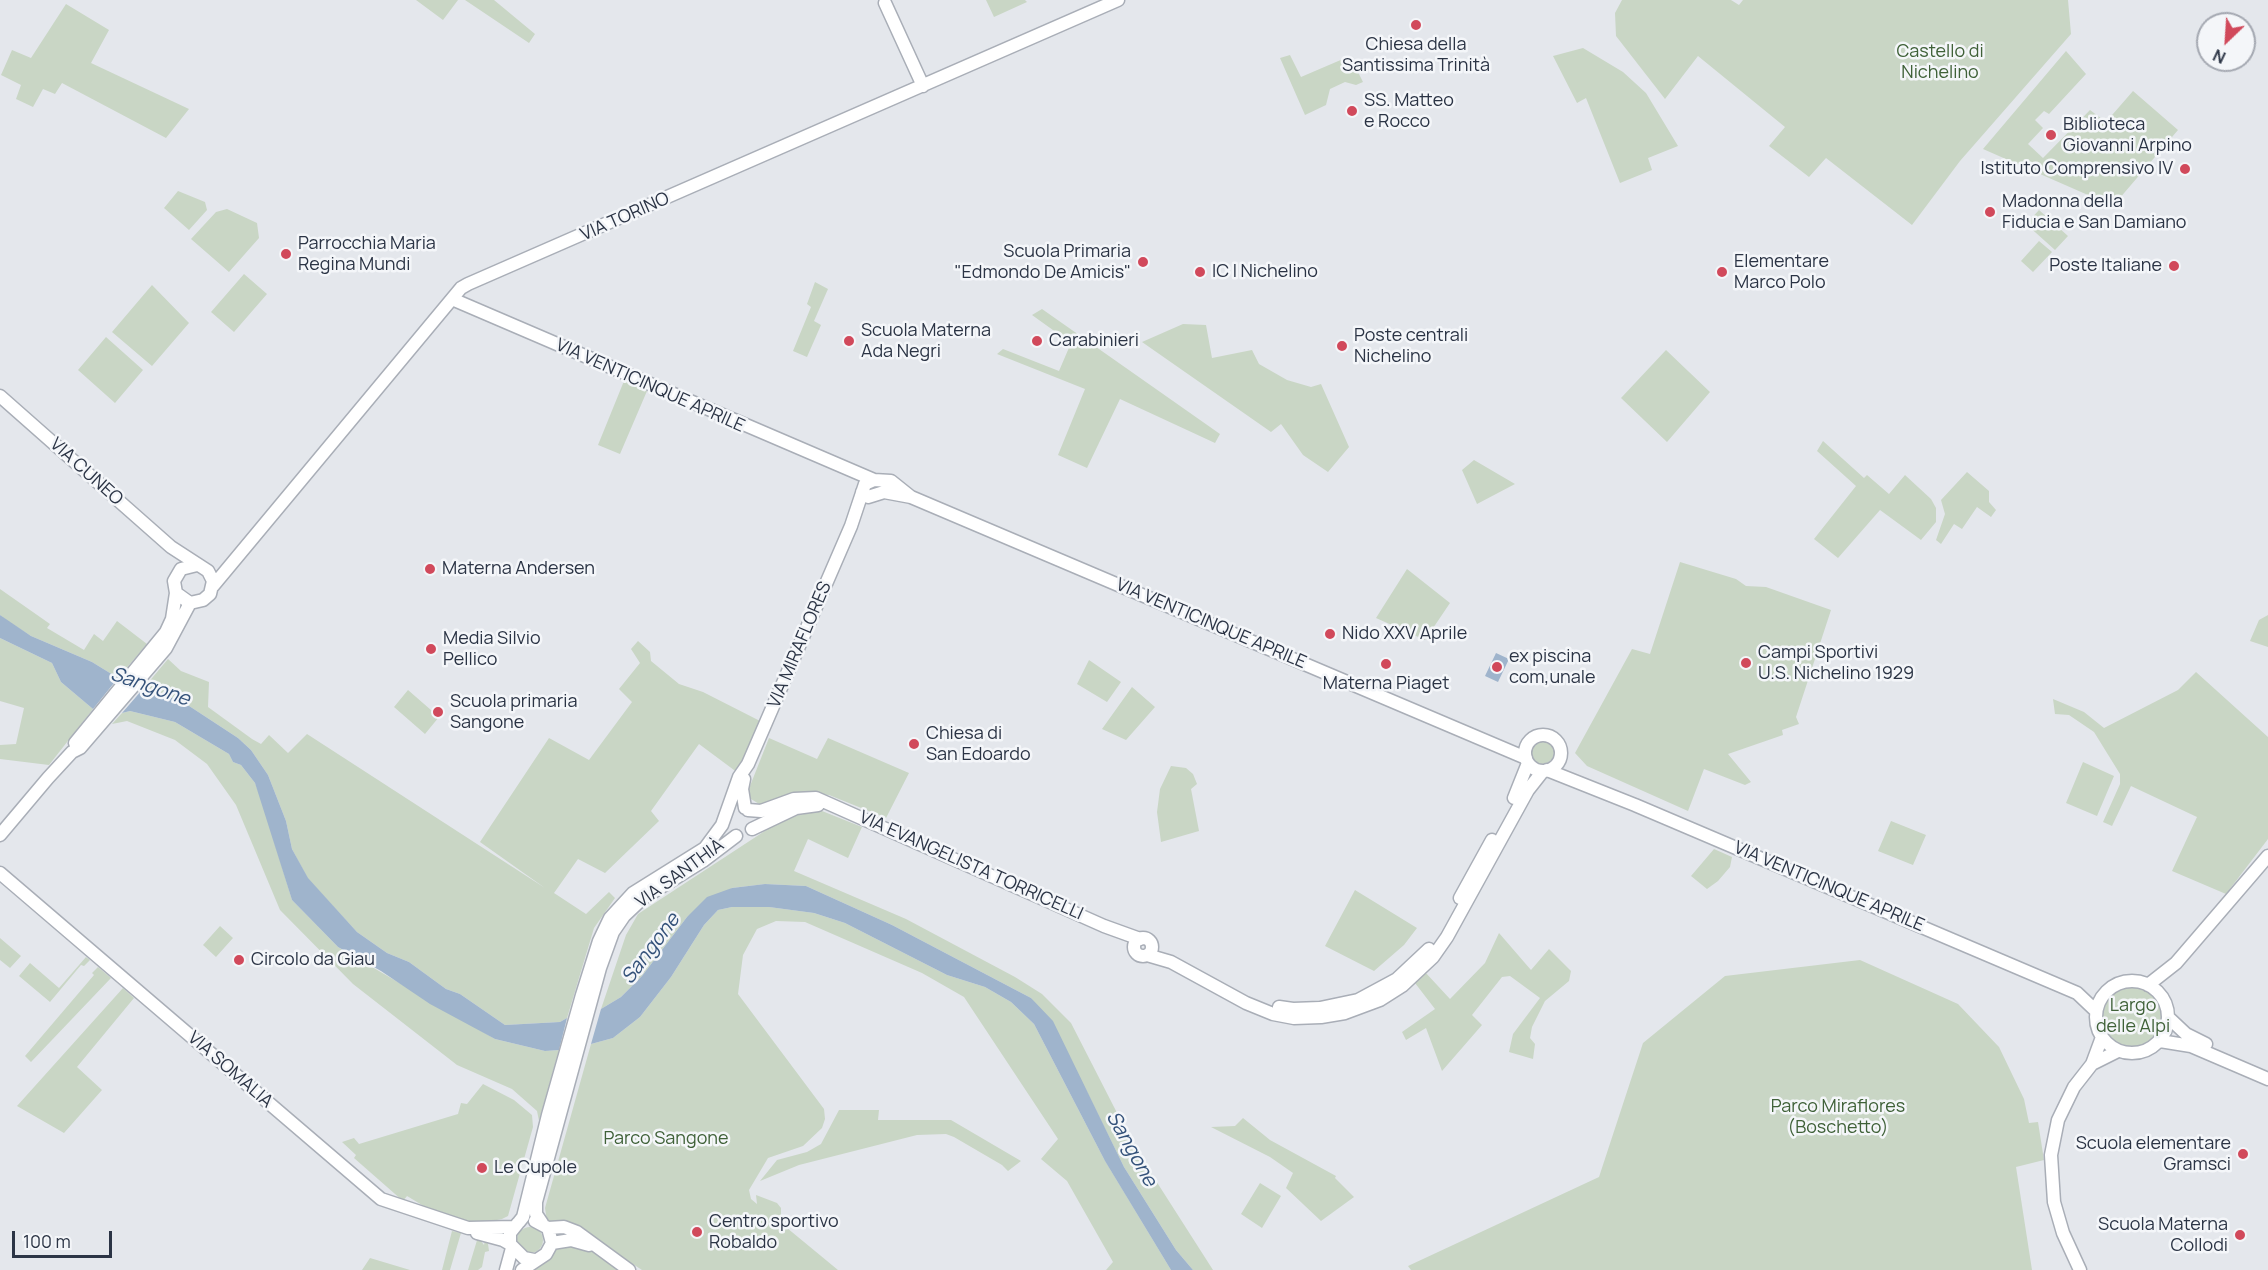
<!DOCTYPE html>
<html>
<head>
<meta charset="utf-8">
<style>
	body { margin:0 }
	#map { position:relative; width:2268px; height:1270px; overflow:hidden; background:#e4e7ec; font-family:Manrope,sans-serif }
	canvas { display:block }
	.north { position:absolute; left:2196px; top:12px; width:60px; height:60px; box-sizing:border-box; background:#f4f6f9; border:2px solid #a4a8b1; border-radius:50%; rotate:205deg; font-size:16px; font-weight:700; line-height:24px; text-align:center; color:#2b3445 }
	.north::after { content:''; display:block; margin:auto; width:21px; height:27px; background:#d1495b; clip-path:polygon(50% 0,100% 100%,50% 72%,0 100%) }
	.scale { position:absolute; left:12px; top:1231px; width:100px; height:27px; box-sizing:border-box; border:3px solid #2b3445; border-top:0; padding-left:8px; font-size:18px; line-height:21px; white-space:nowrap; color:#2b3445; -webkit-text-stroke:4px #f4f6f9; paint-order:stroke }
</style>
</head>
<body>
<div id="map">
<canvas width="2268" height="1270"></canvas>
<div class="north">N</div>
<div class="scale">100 m</div>
</div>
<script>
const ctx = document.querySelector('canvas').getContext('2d');
ctx.lineJoin = 'round';
function paint(path, color) { ctx.fillStyle = color; ctx.fill(path, 'evenodd'); }
const poly = rows => new Path2D(rows.map(r => 'M' + r).join(''));
function stroke(path, color, width, dash) { ctx.strokeStyle = color; ctx.lineWidth = width; ctx.lineCap = dash ? 'butt' : 'round'; ctx.setLineDash(dash || []); ctx.stroke(path); }
function drawText(font, color, halo, rows, align = 'center') {
  ctx.font = font + ' Manrope,sans-serif'; ctx.lineWidth = 5; ctx.setLineDash([]); ctx.textBaseline = 'middle'; ctx.strokeStyle = halo; ctx.fillStyle = color; for (const [text, x, y, turn = 0] of rows) {
    ctx.save(); ctx.translate(x, y); ctx.rotate((+turn || 0) * Math.PI / 180); ctx.textAlign = isNaN(turn) ? turn : align; if (halo) ctx.strokeText(text, 0, 0); ctx.fillText(text, 0, 0); ctx.restore();
  }
}
paint(poly([
	[416,0,458,0,443,20],
	[465,0,494,0,535,34,529,43],
	[986,0,1025,0,1027,2,994,17],
	[1622,0,1731,0,1739,5,1743,0,2068,0,2071,34,1960,161,1912,225,1826,158,1809,177,1769,146,1785,127,1698,56,1665,99,1616,36,1615,13],
	[66,4,109,30,91,63,189,109,166,138,62,83,55,94,43,89,33,107,16,99,21,85,1,75,12,50,31,58],
	[1583,48,1623,72,1646,93,1678,146,1648,158,1652,170,1620,183,1586,98,1577,103,1553,56],
	[2066,51,2086,74,2049,114,2044,111,2035,120,2043,128,2028,144,2043,158,2090,110,2106,122,2133,91,2178,130,2113,206,1983,149],
	[1290,55,1301,77,1350,56,1363,82,1356,85,1345,82,1330,89,1326,105,1305,115,1280,58],
	[178,191,205,202,207,210,189,230,164,208],
	[227,209,257,223,259,238,229,272,191,239,216,212],
	[2039,210,2068,236,2055,250,2026,224],
	[2039,241,2052,252,2033,272,2021,261],
	[244,274,267,294,234,332,211,312],
	[815,282,828,289,814,321,821,325,807,357,793,351,811,307,807,304],
	[152,285,189,323,152,366,112,332],
	[1042,309,1220,434,1215,443,1120,399,1087,468,1058,455,1085,389,997,354,1003,349,1059,371,1071,343,1032,315],
	[1183,324,1206,325,1212,358,1252,350,1259,364,1287,380,1311,387,1321,384,1349,447,1328,472,1303,455,1281,424,1271,432,1142,342],
	[106,337,143,370,115,403,78,370],
	[1666,350,1710,392,1667,442,1621,398],
	[624,381,647,391,620,454,598,445],
	[1823,441,1864,478,1867,475,1889,494,1905,475,1931,499,1936,508,1936,522,1921,540,1880,510,1838,558,1814,539,1856,486,1817,451],
	[1474,460,1515,484,1477,504,1462,470],
	[1967,472,1989,491,1989,502,1996,510,1991,517,1977,507,1962,529,1954,524,1941,544,1936,540,1945,514,1941,500],
	[1680,562,1736,579,1746,586,1766,587,1831,610,1796,717,1799,724,1782,730,1783,735,1728,754,1751,782,1745,785,1704,769,1688,811,1587,766,1575,753,1632,649,1650,654],
	[1407,569,1450,603,1425,640,1376,618],
	[0,589,50,624,47,628,84,650,94,634,103,641,117,621,147,644,118,678,92,662,31,636,6,620,0,615],
	[2268,615,2268,647,2250,641,2259,620],
	[0,638,52,663,61,682,93,709,49,765,0,759,0,745,16,744,24,708,0,701],
	[638,641,650,652,651,661,679,684,703,692,762,722,738,773,699,744,651,811,659,821,605,873,578,859,554,893,586,914,609,892,615,898,594,928,567,1018,560,1022,505,1025,460,994,446,989,409,962,387,953,357,932,308,879,292,849,286,821,268,775,251,750,238,738,180,700,142,690,168,659,181,671,209,682,208,707,252,739,261,744,269,735,288,753,307,734,545,888,480,842,549,738,589,760,632,702,619,689,640,663,631,649],
	[1089,660,1121,682,1107,702,1077,684],
	[2196,672,2268,737,2268,839,2226,894,2172,871,2197,817,2131,786,2112,826,2103,822,2120,784,2120,774,2094,732,2069,715,2055,714,2053,699,2084,712,2104,728,2178,690],
	[1132,687,1155,707,1126,740,1102,729],
	[408,690,439,717,425,734,394,707],
	[130,711,175,722,229,754,233,762,241,765,255,783,262,801,292,900,338,947,495,1039,545,1051,559,1050,539,1121,537,1111,512,1089,457,1065,353,984,280,910,236,805,207,764,175,740,127,721,112,724,122,713],
	[769,738,817,759,828,738,909,773,886,818,829,795,802,793,764,807,751,799,748,791],
	'1530 752a12 12 0 1 1 24 0a12 12 0 1 1-24 0Z',
	[2083,762,2114,776,2097,816,2066,803],
	[1171,766,1186,768,1193,774,1197,784,1191,789,1199,831,1161,842,1157,812,1160,789],
	[822,811,862,827,848,858,808,839,794,871,906,919,1015,977,1042,994,1071,1023,1135,1148,1213,1270,1193,1270,1176,1250,1124,1167,1087,1092,1031,998,892,925,806,886,765,884,732,888,687,917,642,976,621,997,601,1009,626,935,638,914,777,823,792,816],
	[1891,821,1926,835,1913,865,1878,851],
	[1714,849,1732,857,1730,867,1718,881,1707,889,1691,876],
	[1355,890,1417,928,1404,945,1374,971,1325,946],
	[732,907,769,907,814,913,845,923,947,975,985,987,1011,1002,1034,1024,1104,1159,1171,1270,1106,1270,1113,1262,1067,1181,1041,1159,1058,1139,964,997,922,973,805,922,776,921,757,929,743,955,738,994,824,1109,825,1119,822,1128,803,1146,768,1158,749,1190,751,1199,757,1204,756,1195,777,1203,781,1208,781,1223,838,1270,642,1270,578,1228,548,1228,545,1208,591,1044,613,1038,640,1017,671,977,704,925,718,910],
	[220,926,233,938,216,957,203,945],
	[1499,933,1531,970,1549,949,1571,971,1569,981,1545,1001,1532,1027,1530,1038,1535,1044,1533,1059,1509,1052,1513,1034,1540,998,1510,976,1502,977,1472,1015,1482,1025,1442,1071,1426,1028,1406,1040,1402,1032,1435,1009,1415,983,1425,972,1450,999,1485,963],
	[0,938,21,956,10,968,0,960],
	[86,957,90,960,84,966,81,965,50,1002,19,976,30,963,59,988],
	[1860,960,1958,1004,1999,1047,2024,1099,2029,1123,2038,1122,2044,1160,2016,1167,2032,1270,1411,1270,1408,1266,1599,1177,1643,1043,1725,976],
	[98,967,111,978,31,1062,25,1056,94,975,92,973],
	'2103 1017a30 30 0 1 1 60 0a30 30 0 1 1-60 0Z',
	[123,988,134,998,77,1067,102,1090,64,1133,17,1106],
	[483,1084,514,1100,532,1115,533,1127,508,1216,502,1219,478,1224,427,1208,407,1196,403,1201,354,1158,356,1155,342,1142,354,1138,359,1144,458,1114,461,1103,467,1104],
	[839,1110,879,1110,878,1120,951,1120,1021,1161,1008,1171,1002,1165,954,1137,946,1134,917,1135,799,1165,760,1181,777,1160,807,1152,821,1144],
	[1243,1118,1270,1140,1336,1176,1335,1178,1354,1197,1321,1221,1286,1188,1293,1173,1270,1157,1211,1127,1235,1126],
	[1260,1183,1281,1196,1262,1228,1241,1214],
	'517 1240a13 13 0 1 1 26 0a13 13 0 1 1-26 0Z',
	[452,1231,461,1233,450,1270,442,1270],
	[478,1237,484,1245,485,1240,488,1244,489,1251,485,1252,482,1267,478,1270,468,1270],
	[563,1245,586,1246,622,1270,529,1270],
	[370,1258,410,1270,362,1270]
]), '#c9d6c5');
paint(poly([
	[0,615,31,636,92,662,118,678,93,709,61,682,52,663,0,638],
	[1496,653,1509,659,1498,682,1485,676],
	[142,690,180,700,238,738,251,750,268,775,286,821,292,849,308,878,357,932,387,953,409,962,446,989,460,994,505,1025,560,1022,567,1018,559,1050,545,1051,495,1039,430,1004,381,971,338,947,292,900,255,783,241,765,233,762,229,754,175,722,130,711,122,713],
	[765,884,806,886,892,925,1031,998,1053,1021,1124,1167,1176,1250,1193,1270,1171,1270,1105,1161,1034,1024,1011,1002,985,987,947,975,845,923,814,913,769,907,732,907,718,910,704,925,671,977,640,1017,613,1038,591,1044,601,1009,621,997,642,976,687,917,707,897,732,888]
]), '#9fb4cc');
const secondary = poly([
	[885,3,923,86],
	[452,299,874,480],
	[0,396,171,547,208,571,213,581,210,594,203,600,190,603,176,593,174,581,181,569,197,565],
	[862,492,868,497,884,492,911,497,1526,758],
	[213,586,461,288,468,284,1118,0],
	'1525 753a18 18 0 1 1 36 0a18 18 0 1 1-36 0Z',
	[75,743,166,632,172,619,176,593],
	[1547,770,1635,805,2077,993,2096,1011],
	[744,779,742,789,745,808],
	[1514,798,1528,763],
	[748,810,761,811,794,799,816,798,1104,926,1140,939],
	[752,829,796,808,818,805],
	[0,835,48,778,72,752,80,748,166,648,190,603],
	[0,873,381,1199,468,1228,513,1227],
	[1460,898,1492,840],
	'1134 947a9 9 0 1 1 18 0a9 9 0 1 1-18 0Z',
	[1147,955,1171,962,1246,1003,1273,1014,1294,1018,1321,1017,1345,1013,1380,1000,1402,986,1433,957,1447,937,1528,790,1543,771],
	'2096 1017a36 36 0 1 1 72 0a36 36 0 1 1-72 0Z',
	[2148,985,2176,963,2268,856],
	[1279,1007,1293,1009,1320,1008,1358,1000,1397,979,1429,949],
	[2169,1018,2186,1034,2206,1044],
	[2160,1041,2191,1046,2268,1079],
	[2092,1064,2118,1051],
	[519,1222,523,1217,548,1115,582,995,599,941,610,918,633,893,705,848,722,825,739,777,748,764,851,526,865,484,874,480,891,481,911,497],
	[518,1223,510,1233,510,1244,524,1258,534,1260],
	[542,1223,536,1214,536,1202,600,968,613,932,624,916,642,899,703,861,736,836],
	[548,1228,564,1227,577,1232,629,1270],
	[477,1233,503,1240,510,1244],
	[552,1243,571,1240,589,1245],
	[506,1270,512,1248],
	[522,1270,546,1254,552,1243,548,1228,535,1221],
	[2080,1270,2063,1233,2054,1202,2051,1155,2058,1120,2074,1087,2092,1064,2102,1037]
]);
stroke(secondary, '#a9aeb7', 15);
stroke(secondary, '#fff', 12);
for (const [x, y, r, color] of [
	[1416,25,6,"#d1495b"],
	[1352,111,6,"#d1495b"],
	[2051,135,6,"#d1495b"],
	[2185,169,6,"#d1495b"],
	[1990,212,6,"#d1495b"],
	[286,254,6,"#d1495b"],
	[1143,262,6,"#d1495b"],
	[2174,266,6,"#d1495b"],
	[1200,272,6,"#d1495b"],
	[1722,272,6,"#d1495b"],
	[849,341,6,"#d1495b"],
	[1037,341,6,"#d1495b"],
	[1342,346,6,"#d1495b"],
	[430,569,6,"#d1495b"],
	[1330,634,6,"#d1495b"],
	[431,649,6,"#d1495b"],
	[1746,663,6,"#d1495b"],
	[1386,664,6,"#d1495b"],
	[1497,667,6,"#d1495b"],
	[438,712,6,"#d1495b"],
	[914,744,6,"#d1495b"],
	[239,960,6,"#d1495b"],
	[2243,1154,6,"#d1495b"],
	[482,1168,6,"#d1495b"],
	[697,1232,6,"#d1495b"],
	[2240,1235,6,"#d1495b"]
]) { const dot = new Path2D(); dot.arc(x, y, r, 0, 2 * Math.PI); ctx.fillStyle = color; ctx.fill(dot); stroke(dot, '#f4f6f9', 2); }
drawText('18px', '#2b3445', '#f4f6f9', [
	["Chiesa della",1416,45,"center"],
	["Santissima Trinità",1416,66,"center"],
	["SS. Matteo",1364,101],
	["e Rocco",1364,122],
	["Biblioteca",2063,125],
	["Giovanni Arpino",2063,146],
	["Istituto Comprensivo IV",2173,169,"right"],
	["Madonna della",2002,202],
	["Fiducia e San Damiano",2002,223],
	["Parrocchia Maria",298,244],
	["Regina Mundi",298,265],
	["Scuola Primaria",1131,252,"right"],
	["\"Edmondo De Amicis\"",1131,273,"right"],
	["Elementare",1734,262],
	["Marco Polo",1734,283],
	["Poste Italiane",2162,266,"right"],
	["IC I Nichelino",1212,272],
	["Scuola Materna",861,331],
	["Ada Negri",861,352],
	["Poste centrali",1354,336],
	["Nichelino",1354,357],
	["Carabinieri",1049,341],
	["Materna Andersen",442,569],
	["Nido XXV Aprile",1342,634],
	["Media Silvio",443,639],
	["Pellico",443,660],
	["Campi Sportivi",1758,653],
	["U.S. Nichelino 1929",1758,674],
	["ex piscina",1509,657],
	["com,unale",1509,678],
	["Materna Piaget",1386,684,"center"],
	["Scuola primaria",450,702],
	["Sangone",450,723],
	["Chiesa di",926,734],
	["San Edoardo",926,755],
	["Circolo da Giau",251,960],
	["Scuola elementare",2231,1144,"right"],
	["Gramsci",2231,1165,"right"],
	["Le Cupole",494,1168],
	["Centro sportivo",709,1222],
	["Robaldo",709,1243],
	["Scuola Materna",2228,1225,"right"],
	["Collodi",2228,1246,"right"]
], 'left');
drawText('18px', '#3f6138', '#f4f6f9', [
	["Castello di",1940,52],
	["Nichelino",1940,73],
	["Largo",2133,1006],
	["delle Alpi",2133,1027],
	["Parco Miraflores",1838,1107],
	["(Boschetto)",1838,1128],
	["Parco Sangone",666,1139]
]);
drawText('18px', '#2b3445', '#f4f6f9', [
	["VIA TORINO",625,217,-24],
	["VIA VENTICINQUE APRILE",650,386,24],
	["VIA CUNEO",86,472,42],
	["VIA VENTICINQUE APRILE",1211,624,23],
	["VIA MIRAFLORES",800,645,-67],
	["VIA EVANGELISTA TORRICELLI",971,866,24],
	["VIA SANTHIÀ",680,874,-36],
	["VIA VENTICINQUE APRILE",1829,887,23],
	["VIA SOMALIA",230,1070,41]
]);
drawText('italic 20px', '#34527a', '#f4f6f9', [
	["Sangone",150,687,19],
	["Sangone",651,949,-53],
	["Sangone",1131,1149,61]
]);
</script>
</body>
</html>
